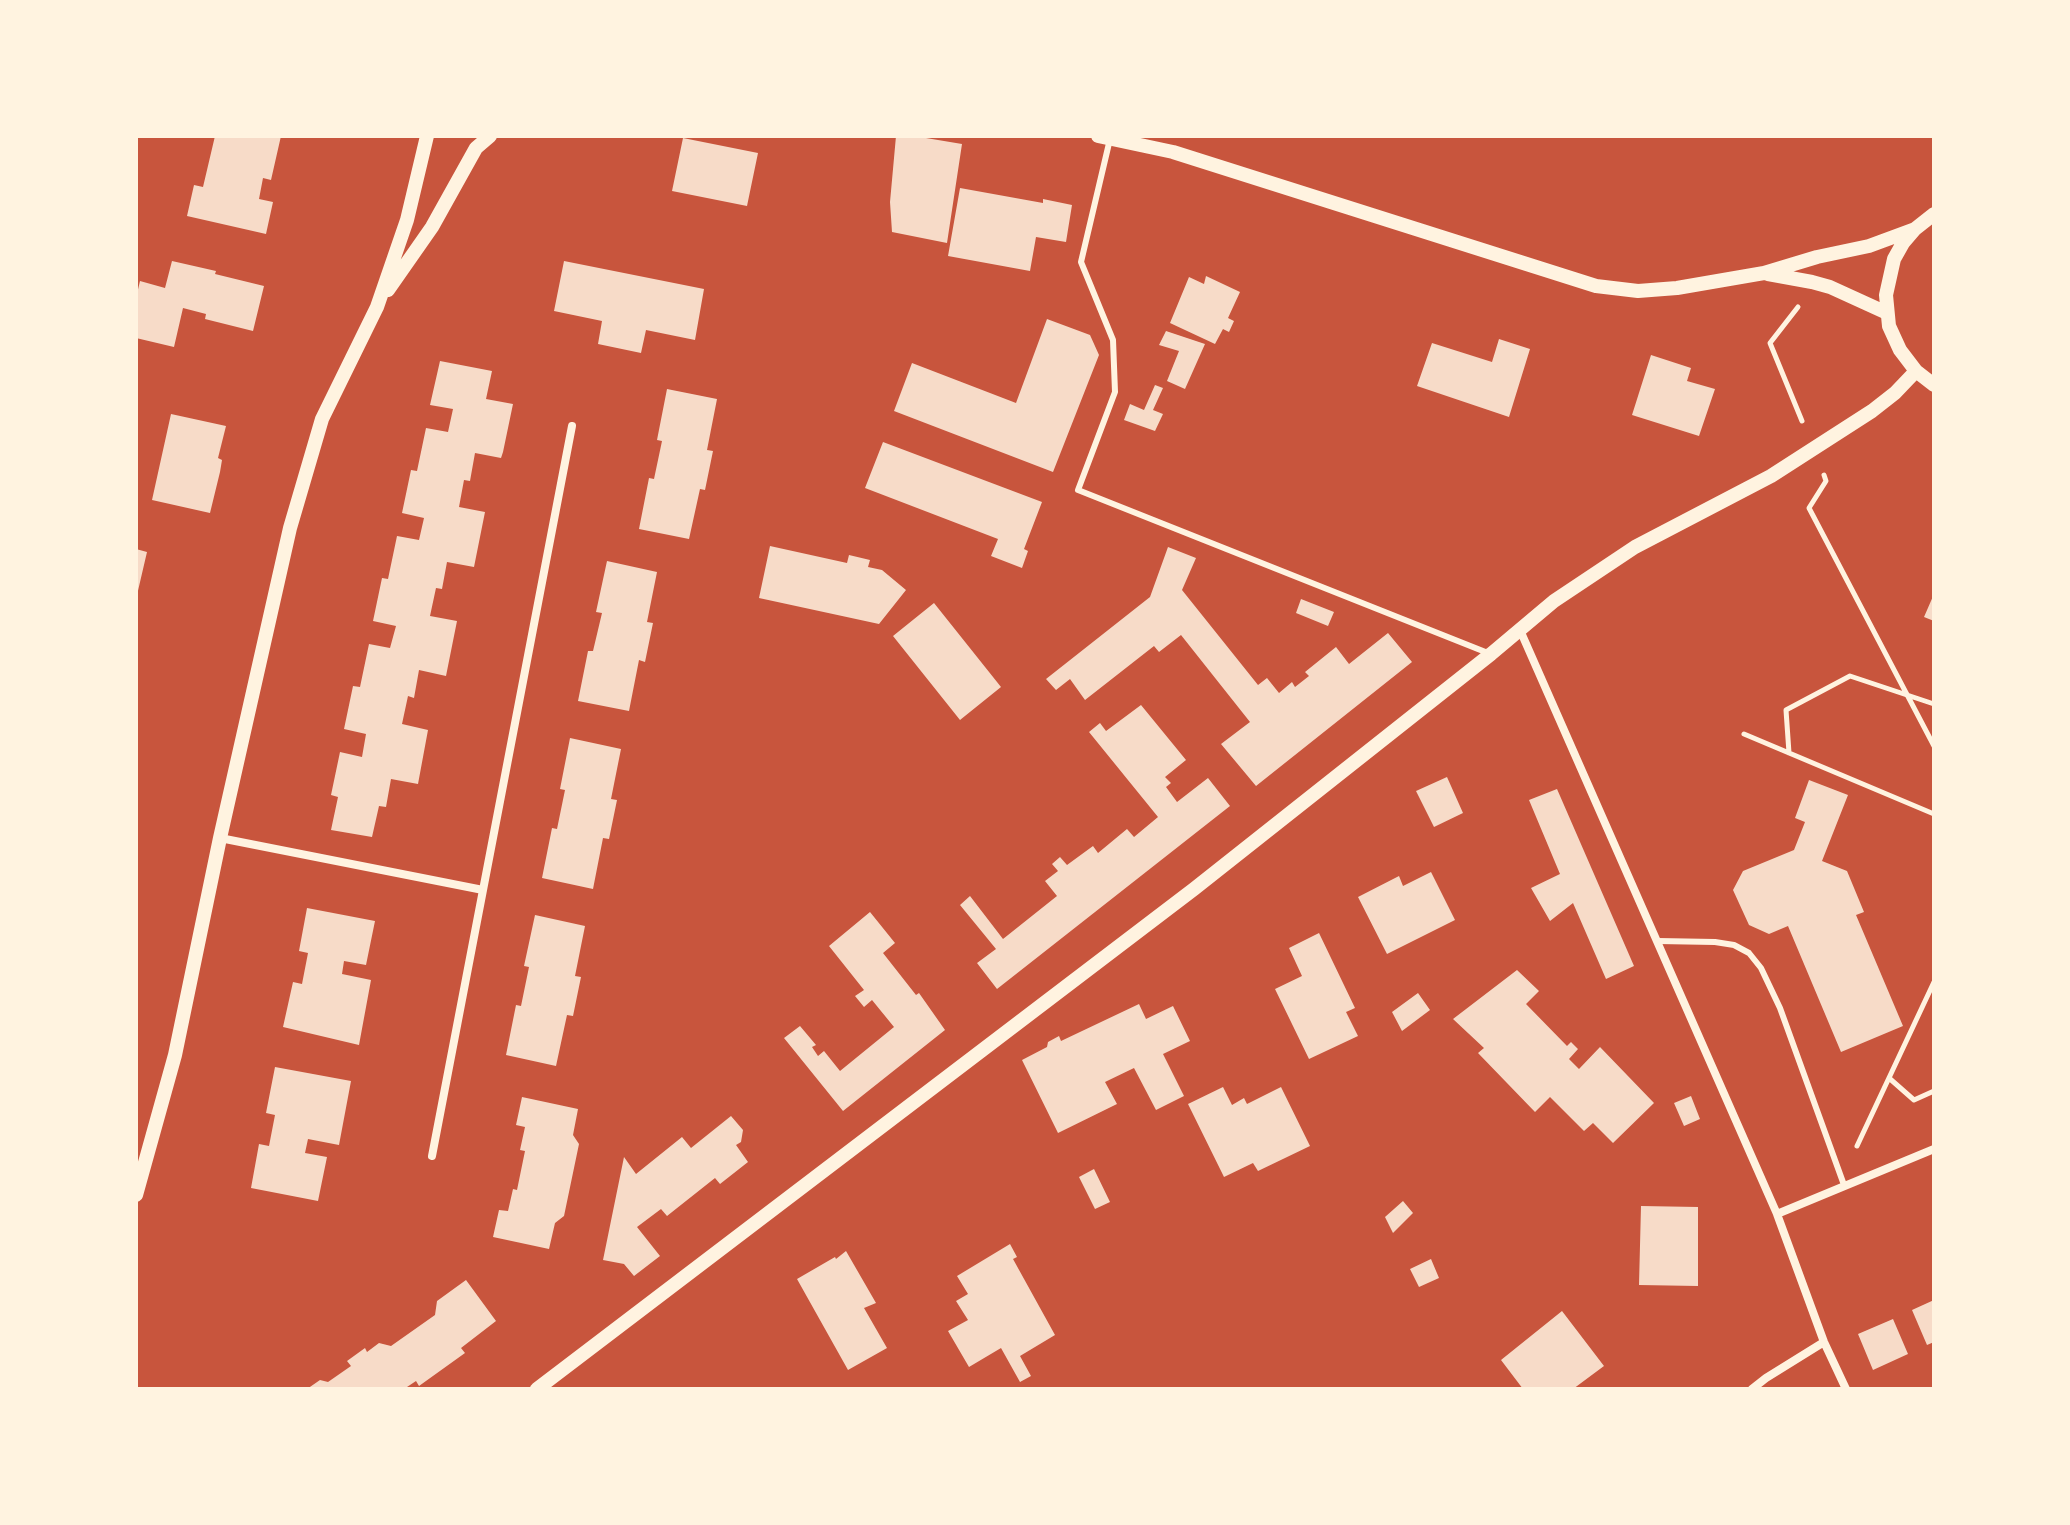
<!DOCTYPE html>
<html>
<head>
<meta charset="utf-8">
<style>
	body { margin:0 }
	#map { position:relative; width:2070px; height:1525px; overflow:hidden; background:#c8553d; font-family:"Archivo Narrow",sans-serif }
	canvas { display:block }
	.frame { position:absolute; inset:0; border:138px solid #fff3e0; pointer-events:none }
</style>
</head>
<body>
<div id="map">
<canvas width="2070" height="1525"></canvas>
<div class="frame"></div>
</div>
<script>
const ctx = document.querySelector('canvas').getContext('2d');
ctx.lineJoin = 'round';
function paint(path, color) { ctx.fillStyle = color; ctx.fill(path, 'evenodd'); }
const poly = rows => new Path2D(rows.map(r => 'M' + r).join(''));
function stroke(path, color, width, dash) { ctx.strokeStyle = color; ctx.lineWidth = width; ctx.lineCap = dash ? 'butt' : 'round'; ctx.setLineDash(dash || []); ctx.stroke(path); }
paint(poly([
	[215,136,281,136,271,180,263,178,259,199,273,202,266,234,187,216,194,185,203,187],
	[896,136,914,136,962,144,947,243,892,232,890,202],
	[683,138,758,153,747,206,672,191],
	[960,188,1043,203,1043,199,1072,205,1066,242,1036,237,1030,271,948,256],
	[172,261,216,271,215,274,264,286,253,331,205,319,206,314,183,308,174,347,136,338,136,298,140,281,165,288],
	[564,261,704,289,695,340,646,330,641,353,598,344,602,321,554,311],
	[1206,276,1240,292,1228,318,1234,321,1229,332,1223,329,1215,344,1170,323,1189,277,1204,284],
	[1047,319,1090,335,1099,355,1053,472,894,411,912,363,1016,403],
	[1166,331,1205,344,1185,389,1167,381,1179,351,1159,345],
	[1499,339,1530,349,1509,417,1417,386,1432,343,1492,362],
	[1651,355,1691,368,1687,381,1715,389,1699,436,1632,415],
	[440,361,492,371,486,399,513,404,503,452,501,458,475,453,470,481,464,480,459,507,485,512,474,567,447,562,442,589,436,588,430,616,457,621,446,676,419,670,414,698,408,696,402,724,428,730,418,784,391,779,386,807,379,806,372,837,331,830,338,797,331,795,340,752,362,757,366,734,344,729,353,686,360,687,369,644,390,648,396,626,373,621,382,578,388,579,397,536,419,540,424,518,402,513,411,470,417,471,426,428,448,432,453,409,430,405],
	[1155,385,1163,388,1153,410,1163,414,1155,431,1124,420,1130,404,1144,410],
	[667,389,717,399,707,450,713,451,705,490,700,489,689,539,639,529,649,478,654,479,662,441,657,440],
	[171,414,226,426,218,458,222,460,220,472,210,513,152,500],
	[883,442,1042,502,1024,549,1028,551,1022,568,991,556,998,539,865,488],
	[770,546,847,563,849,555,870,560,868,567,882,570,906,590,879,624,759,598],
	[1168,547,1196,558,1182,590,1258,685,1267,678,1279,693,1292,682,1295,687,1309,676,1305,672,1336,647,1349,664,1388,633,1412,662,1256,786,1221,744,1250,722,1181,635,1159,652,1154,646,1085,700,1070,679,1056,690,1046,679,1150,597],
	[136,549,147,552,137,595,136,595],
	[607,561,657,572,647,622,653,623,645,662,639,660,629,711,578,701,588,651,593,651,602,613,596,612],
	[1934,594,1934,621,1924,617],
	[1301,599,1334,612,1328,626,1296,613],
	[934,603,1001,687,960,720,893,636],
	[1141,705,1186,760,1165,777,1171,783,1166,787,1177,802,1208,778,1230,806,997,989,977,963,996,949,960,905,970,896,1003,939,1057,896,1045,881,1058,871,1052,864,1060,857,1067,865,1093,846,1098,853,1127,829,1134,837,1158,817,1089,732,1100,723,1106,731],
	[570,738,621,749,611,799,617,800,609,839,603,838,593,889,542,878,552,828,557,829,565,790,560,789],
	[1447,777,1463,813,1434,827,1416,791],
	[1809,780,1848,795,1822,861,1847,871,1864,912,1856,915,1903,1026,1841,1052,1788,926,1769,934,1749,925,1733,890,1743,871,1794,850,1805,822,1795,818],
	[1557,789,1634,966,1606,979,1573,903,1550,921,1531,888,1560,874,1529,800],
	[1431,872,1455,920,1387,954,1358,897,1399,876,1403,886],
	[307,908,375,921,366,965,344,961,342,974,371,980,359,1045,283,1027,293,982,302,984,308,953,299,951],
	[870,912,895,943,883,953,916,995,919,993,945,1030,843,1111,784,1038,800,1026,816,1045,812,1047,818,1056,824,1051,840,1071,894,1027,872,1000,864,1007,855,996,864,990,829,946],
	[535,915,585,926,575,976,581,977,573,1016,567,1015,556,1066,506,1055,516,1005,521,1006,529,967,524,966],
	[1319,933,1355,1008,1346,1012,1358,1036,1309,1059,1275,989,1302,976,1289,948],
	[1517,970,1539,991,1526,1004,1567,1046,1571,1042,1578,1049,1569,1059,1579,1069,1600,1047,1654,1103,1613,1143,1593,1123,1584,1131,1550,1097,1535,1112,1478,1053,1484,1048,1453,1019],
	[1418,993,1430,1010,1402,1031,1392,1012],
	[1139,1004,1146,1019,1173,1006,1190,1041,1163,1054,1184,1096,1156,1110,1134,1068,1105,1082,1117,1104,1058,1133,1022,1060,1047,1047,1048,1042,1059,1036,1061,1041],
	[275,1067,351,1081,339,1145,308,1139,305,1153,327,1157,318,1201,251,1188,259,1144,269,1146,275,1115,266,1113],
	[1223,1087,1232,1105,1244,1098,1247,1104,1281,1087,1310,1146,1258,1171,1253,1163,1224,1177,1188,1104],
	[1691,1096,1700,1119,1684,1126,1674,1103],
	[522,1097,578,1109,573,1135,579,1144,564,1216,555,1223,549,1249,493,1237,499,1210,508,1211,513,1189,517,1190,525,1151,520,1150,525,1127,516,1125],
	[731,1116,743,1130,741,1142,736,1145,748,1162,720,1184,715,1178,667,1216,661,1209,637,1227,660,1256,634,1276,624,1264,603,1260,624,1157,636,1174,682,1137,691,1148],
	[1094,1169,1110,1202,1095,1209,1079,1177],
	[1403,1201,1413,1213,1393,1233,1385,1217],
	[1641,1206,1698,1207,1698,1286,1639,1285],
	[1010,1244,1017,1257,1013,1259,1055,1335,1020,1356,1031,1376,1020,1382,1001,1348,969,1367,948,1331,968,1320,956,1301,968,1294,957,1276],
	[846,1251,876,1303,864,1308,887,1348,848,1370,797,1279,835,1257,836,1259],
	[1431,1259,1439,1278,1419,1287,1410,1269],
	[466,1280,496,1321,461,1348,465,1353,419,1386,416,1381,404,1389,307,1389,320,1380,328,1382,351,1366,347,1361,365,1348,367,1352,379,1343,391,1346,435,1315,437,1301],
	[1934,1300,1934,1342,1927,1345,1912,1310],
	[1562,1311,1604,1366,1573,1389,1523,1389,1501,1360],
	[1893,1319,1908,1354,1873,1370,1858,1334]
]), '#f7dbc8');
stroke(poly([
	[1798,307,1770,343,1802,421],
	[1824,475,1826,481,1809,508,1934,746],
	[1744,734,1934,814],
	[1789,753,1786,710,1850,676,1934,704],
	[1889,1078,1914,1100,1934,1091],
	[1857,1146,1934,982]
]), '#fff3e0', 5);
stroke(poly([
	[1110,139,1081,262,1113,340,1115,392,1078,490,1488,653],
	[1658,941,1715,942,1734,945,1749,953,1761,968,1780,1008,1844,1185]
]), '#fff3e0', 6);
stroke(poly([
	[1520,630,1777,1214,1824,1342,1846,1389],
	[220,838,483,890],
	[432,1156,572,426],
	[1777,1214,1934,1149],
	[1752,1389,1766,1378,1824,1342]
]), '#fff3e0', 8);
stroke(poly([
	[1098,136,1173,152,1596,286,1638,291,1677,288,1764,273,1817,257,1869,246,1915,229],
	[1934,214,1915,229,1903,243,1894,259,1886,295,1889,326,1900,350,1916,371,1934,385],
	[1768,274,1812,282,1830,287,1887,313],
	[388,290,432,227,476,148,490,136],
	[136,1195,175,1055,220,838,290,528,322,419,377,307,407,220,427,136],
	[537,1389,1194,889,1491,654,1554,601,1635,547,1771,476,1872,411,1895,393,1916,371]
]), '#fff3e0', 14);
</script>
</body>
</html>
